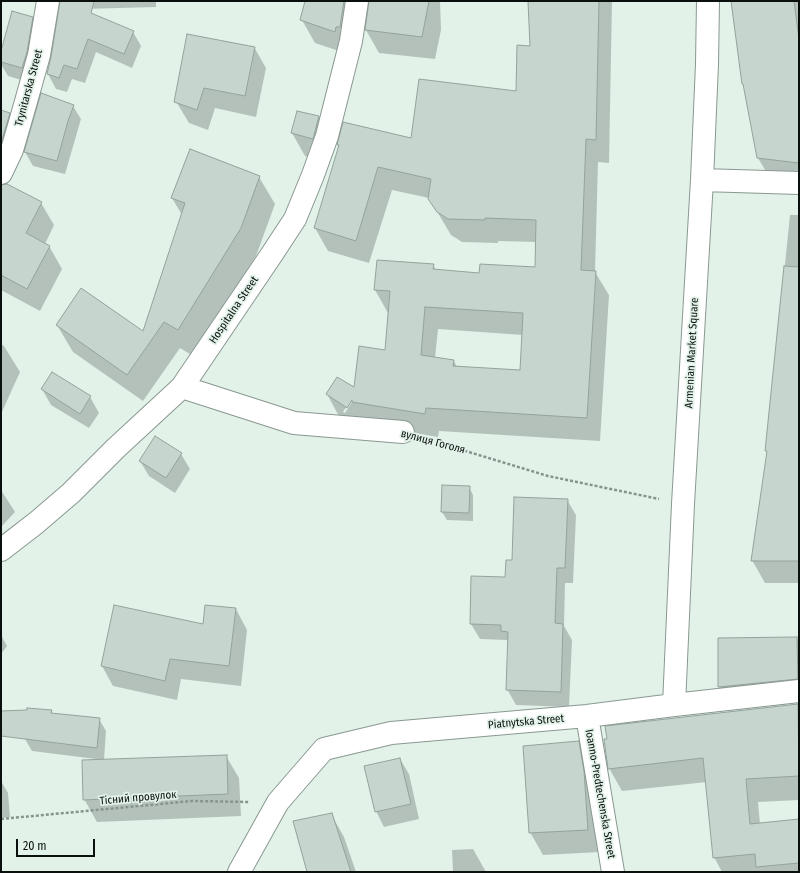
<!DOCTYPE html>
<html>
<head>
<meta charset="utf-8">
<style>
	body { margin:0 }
	#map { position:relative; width:800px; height:873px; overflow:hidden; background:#e2f2e9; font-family:"Fira Sans Condensed",sans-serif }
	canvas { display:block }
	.frame { position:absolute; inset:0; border:2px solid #0a100d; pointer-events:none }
	.scale { position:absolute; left:16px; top:839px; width:79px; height:18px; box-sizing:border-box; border:2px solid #0a100d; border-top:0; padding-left:5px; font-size:12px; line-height:14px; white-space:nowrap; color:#0a100d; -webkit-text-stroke:3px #e2f2e9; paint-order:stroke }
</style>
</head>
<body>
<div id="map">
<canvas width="800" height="873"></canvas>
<div class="frame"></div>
<div class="scale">20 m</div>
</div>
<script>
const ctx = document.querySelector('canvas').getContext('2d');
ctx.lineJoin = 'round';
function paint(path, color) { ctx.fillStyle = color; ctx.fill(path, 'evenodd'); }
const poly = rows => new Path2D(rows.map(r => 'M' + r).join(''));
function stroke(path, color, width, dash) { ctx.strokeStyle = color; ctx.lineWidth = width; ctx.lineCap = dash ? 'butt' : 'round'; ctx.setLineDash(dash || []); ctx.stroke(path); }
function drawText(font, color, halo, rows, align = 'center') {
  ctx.font = font + ' "Fira Sans Condensed",sans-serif'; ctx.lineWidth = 3.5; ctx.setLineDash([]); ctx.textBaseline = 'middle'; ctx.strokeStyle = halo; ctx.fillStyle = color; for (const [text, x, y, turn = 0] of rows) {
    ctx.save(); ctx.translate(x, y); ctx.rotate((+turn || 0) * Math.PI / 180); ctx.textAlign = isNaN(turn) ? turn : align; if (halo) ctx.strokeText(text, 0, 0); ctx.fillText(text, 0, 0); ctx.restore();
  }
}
paint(poly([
	[61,1,156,1,156,7,82,9,133,32,141,46,132,68,96,52,85,83,72,79,67,92,56,89,48,74,52,57],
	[306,1,345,1,357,22,348,54,315,43,302,20],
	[370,1,440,1,441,30,435,59,379,53,366,30],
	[529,1,612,1,609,163,598,162,595,272,609,295,600,441,439,431,438,437,366,425,340,418,327,394,354,389,386,351,388,313,375,290,433,265,436,270,480,274,536,268,536,242,498,241,498,243,462,242,451,235,429,198,392,190,369,263,328,251,315,228,340,148,338,145,412,140,517,92,531,48],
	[438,329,523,335,521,371,457,367,454,361,435,358],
	[351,400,353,400,345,413,343,412],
	[732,1,799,1,799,184,771,180,758,158,745,87,743,84],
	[32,18,41,34,31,83,8,76,1,64,1,55],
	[254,47,266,68,256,117,215,108,208,130,189,123,177,103],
	[73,106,81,119,65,174,33,166,25,152],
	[1,111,9,114,18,129,1,159],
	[318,117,331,140,326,161,305,156,292,133],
	[259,177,275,204,256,256,193,356,180,348,143,401,73,352,57,325,143,333,182,215,172,198],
	[1,188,41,203,54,225,45,244,49,246,62,269,40,311,1,290],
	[790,215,799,215,799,583,765,583,752,560,768,453,766,450],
	[1,344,4,346,20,372,1,414],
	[42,389,90,397,99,413,89,428,51,405],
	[181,454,190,469,175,493,149,476,140,461],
	[469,487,473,495,473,521,447,520,442,512],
	[1,490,15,512,1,527],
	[567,500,576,515,573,583,565,583,564,626,572,640,569,707,516,705,507,689,509,643,507,640,480,639,471,624,506,578,512,561],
	[236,609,247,630,241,686,181,679,177,700,113,686,102,666,204,626],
	[1,635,7,646,1,654],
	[797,638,799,642,799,702,732,710,719,687,719,639],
	[798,705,799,707,799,800,758,802,760,824,799,820,799,872,722,872,714,857,707,782,622,791,609,768],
	[28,709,51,711,53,714,99,719,106,731,104,760,32,751,25,739],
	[578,742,591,765,600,852,543,855,530,832],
	[226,756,239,778,241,816,97,822,84,799],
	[400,759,409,774,419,819,384,827,376,811],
	[1,781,8,793,10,817,1,818],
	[331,814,344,837,356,872,308,872],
	[473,849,486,872,453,872,452,850]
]), '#0003');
const building = poly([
	[60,1,94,1,91,13,134,31,124,54,88,39,77,69,64,65,59,78,47,74,51,57,60,1],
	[305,1,344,1,340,27,336,27,335,32,300,20,305,1],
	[369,1,429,1,422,37,365,30,369,1],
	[528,1,599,1,596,140,586,139,581,270,596,271,587,418,426,408,425,414,352,402,352,400,347,408,326,394,337,377,354,387,359,346,385,350,390,291,374,290,377,260,434,264,433,269,479,273,480,264,535,267,536,220,485,218,485,220,448,219,437,212,428,199,431,179,378,167,356,241,314,228,339,145,337,145,343,122,411,138,419,79,516,91,517,45,530,46,528,1],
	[425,307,523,313,520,370,453,366,454,360,421,355,425,307],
	[731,1,794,1,799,39,799,163,757,158,743,84,742,84,731,1],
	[12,11,33,17,27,52,22,68,1,62,1,51,12,11],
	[187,34,255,47,245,96,204,88,197,110,174,102,187,34],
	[41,93,74,105,68,121,57,161,24,152,41,93],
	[1,110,10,113,1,143,1,110],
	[297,111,319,116,313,139,291,133,297,111],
	[190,149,260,176,241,228,178,330,164,322,127,375,56,325,81,288,143,331,185,203,171,198,190,149],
	[7,184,42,202,26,233,50,246,27,289,1,275,1,185,7,184],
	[784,266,799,267,799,561,751,561,767,451,765,451,784,266],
	[52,372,91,396,80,414,41,389,52,372],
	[155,436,182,453,166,478,139,461,155,436],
	[442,485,470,486,469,513,441,512,442,485],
	[514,497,568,499,565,568,557,568,555,623,563,624,561,692,506,690,508,632,501,631,501,625,470,624,471,576,505,577,506,560,512,560,514,497],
	[114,605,203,624,205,605,236,608,229,666,170,659,165,681,101,666,114,605],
	[797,637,798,679,718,687,718,638,797,637],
	[798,704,799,776,746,779,750,824,799,819,799,863,756,867,755,854,713,858,703,758,608,769,604,739,607,739,605,726,798,704],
	[27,708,52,710,51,713,100,718,97,748,1,736,1,711,27,710,27,708],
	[579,741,584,771,588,830,529,833,523,746,579,741],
	[227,755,228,794,83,800,82,760,227,755],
	[400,758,411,804,375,812,364,766,400,758],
	[332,813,351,872,307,872,293,821,332,813]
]);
paint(building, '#c6d6ce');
stroke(building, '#93a29a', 1);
const street = poly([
	[1,173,12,150,25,105,39,55,48,1],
	[702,180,799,183],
	[182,387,294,423,403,432],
	[1,550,36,523,71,493,116,448,182,387,272,254,295,219,313,175,327,136,351,41,357,1],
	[674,705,683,504,702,180,707,64,708,1],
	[587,716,613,872],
	[239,872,278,802,324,749,391,733,587,716,674,705,799,691]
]);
stroke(street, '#899890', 24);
stroke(poly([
	[426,439,548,476,659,499],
	[1,819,192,801,249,802]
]), '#87938d', 2.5, [3, 2]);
stroke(street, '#fff', 22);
drawText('11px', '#0a100d', '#e2f2e9', [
	["Trynitarska Street",29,88,-75],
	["Hospitalna Street",234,310,-56],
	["Armenian Market Square",692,353,-87],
	["вулиця Гоголя",433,442,15],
	["Piatnytska Street",526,722,-5],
	["Ioanno-Predtechenska Street",600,794,80],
	["Тісний провулок",138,798,-5]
]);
</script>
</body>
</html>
